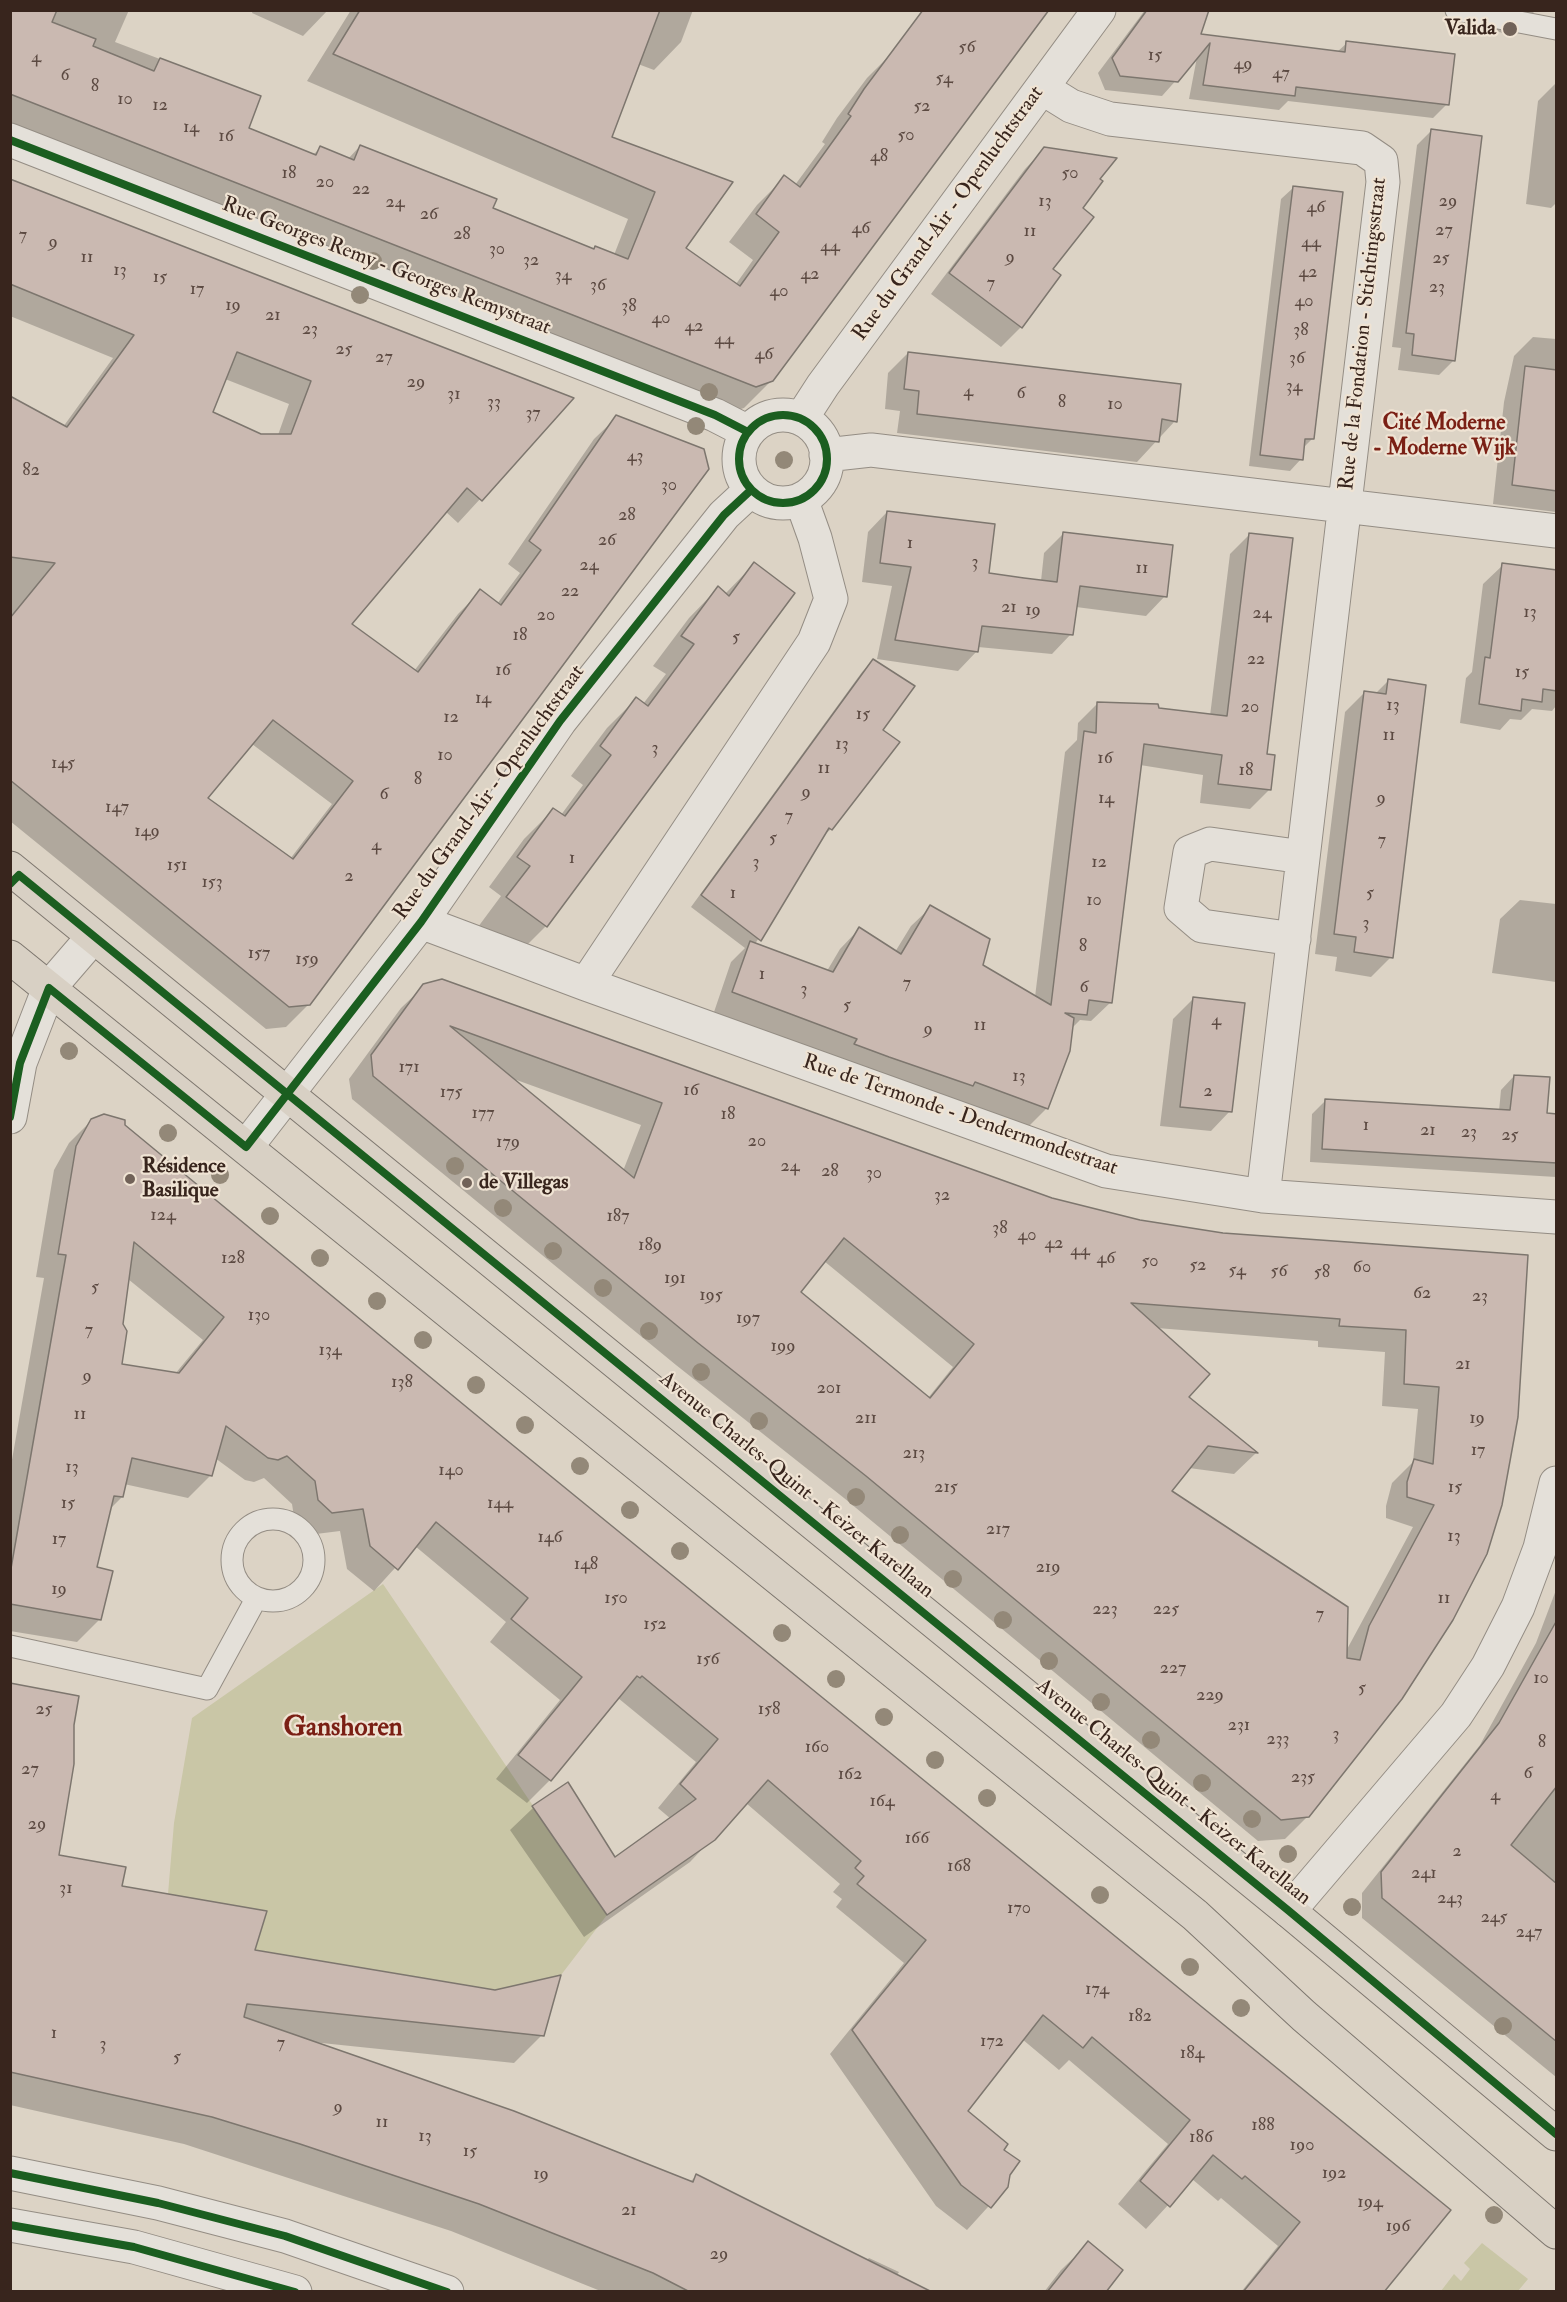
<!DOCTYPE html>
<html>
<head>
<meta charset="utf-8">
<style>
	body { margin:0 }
	#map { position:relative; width:1567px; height:2302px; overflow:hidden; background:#dcd3c5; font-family:"IM FELL Double Pica",serif }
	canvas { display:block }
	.frame { position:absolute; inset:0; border:12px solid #38251d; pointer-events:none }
</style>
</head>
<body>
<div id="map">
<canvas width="1567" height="2302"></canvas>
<div class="frame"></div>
</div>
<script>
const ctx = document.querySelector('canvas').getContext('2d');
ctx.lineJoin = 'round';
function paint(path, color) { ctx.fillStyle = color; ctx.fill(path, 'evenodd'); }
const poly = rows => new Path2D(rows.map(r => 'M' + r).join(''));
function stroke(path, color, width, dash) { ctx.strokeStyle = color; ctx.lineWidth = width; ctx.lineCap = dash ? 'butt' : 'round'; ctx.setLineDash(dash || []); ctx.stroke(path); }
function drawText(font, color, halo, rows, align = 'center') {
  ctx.font = font + ' "IM FELL Double Pica",serif'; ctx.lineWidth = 4.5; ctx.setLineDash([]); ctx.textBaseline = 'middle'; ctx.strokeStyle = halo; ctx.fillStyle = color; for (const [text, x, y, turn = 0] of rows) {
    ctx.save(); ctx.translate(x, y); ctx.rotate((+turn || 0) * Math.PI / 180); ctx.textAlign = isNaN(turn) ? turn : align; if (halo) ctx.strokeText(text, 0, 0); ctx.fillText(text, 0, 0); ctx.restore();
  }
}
paint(poly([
	[383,1584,607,1915,561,1975,495,1990,255,1950,267,1911,168,1894,174,1823,192,1718],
	[1482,2243,1528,2279,1518,2291,1441,2291,1454,2274,1461,2281,1470,2269,1464,2263]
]), '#c9c6a6');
paint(poly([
	[10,10,129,10,115,42,260,97,247,129,313,155,320,148,348,159,360,146,491,209,593,250,614,255,628,219,307,81,351,10,693,10,681,42,654,70,638,64,611,138,731,183,683,248,736,284,753,260,729,242,757,205,785,177,795,185,825,144,822,142,837,118,867,78,895,50,772,380,744,408,728,413,10,132],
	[253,10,328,10,303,36,252,13],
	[1145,10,1207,10,1199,36,1337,52,1347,43,1447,104,1433,118,1288,101,1279,110,1189,99,1197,57,1162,96,1105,90,1098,73],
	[1451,10,1536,10,1511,35,1448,19],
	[1556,83,1556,203,1551,208,1526,204,1538,101],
	[1431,131,1454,360,1439,375,1398,370,1401,348,1392,347,1417,145],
	[1045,148,1098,179,1021,327,1001,347,931,294,1025,169],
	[10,181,572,399,458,523,445,511,350,625,414,671,458,614,481,591,497,604,520,573,508,564,594,439,617,417,309,1004,286,1027,266,1029,10,821,10,398,63,427,113,358,10,316],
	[225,379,289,404,278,435,261,436,211,413],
	[252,744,332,804,290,859,206,798],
	[1293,188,1312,439,1303,448,1301,459,1290,471,1249,466,1281,199],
	[1533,337,1556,339,1556,512,1493,504,1504,402,1514,356],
	[908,353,1175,421,1137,462,897,433,900,411,885,409,888,373],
	[887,512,988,575,1041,581,1044,553,1064,533,1165,596,1146,616,1076,607,1071,634,1052,654,978,647,977,651,958,671,877,659,892,586,862,582,868,532],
	[1249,535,1269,790,1250,809,1200,803,1203,775,1140,765,1111,1002,1091,1021,1080,1020,1071,1029,1047,1108,1028,1127,714,1012,731,962,745,948,691,907,862,672,873,661,880,731,831,829,822,837,755,944,827,971,840,949,859,929,895,952,911,926,931,907,981,966,1035,997,1065,752,1077,740,1078,723,1097,704,1210,716,1230,554],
	[754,564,793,594,546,926,516,956,478,927,501,896,489,887,524,839,554,809,561,815,583,785,571,776,607,728,636,699,643,704,666,674,653,666,689,618,718,588,725,594],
	[1503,565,1556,571,1556,706,1552,711,1532,709,1521,720,1510,719,1500,730,1460,723,1466,678,1472,672,1483,584],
	[1388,681,1391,957,1371,977,1335,971,1337,957,1315,954,1345,712,1365,692,1375,694],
	[1520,900,1556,904,1556,982,1492,973,1500,919],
	[424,986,1052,1199,1140,1222,1223,1235,1527,1256,1452,1619,1308,1816,1285,1839,1258,1841,844,1498,676,1365,352,1099,349,1079,401,1008],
	[511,1078,641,1125,623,1171],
	[824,1261,953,1367,928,1398,798,1292],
	[1157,1328,1318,1341,1318,1347,1385,1352,1382,1406,1418,1409,1413,1462,1392,1483,1386,1506,1386,1518,1413,1527,1345,1653,1170,1491,1189,1468,1234,1474,1256,1453,1187,1397],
	[1193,999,1230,1111,1211,1131,1160,1126,1173,1019],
	[1514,1076,1546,1114,1556,1115,1556,1177,1310,1162,1312,1114,1326,1100,1499,1111,1501,1090],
	[92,1120,123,1126,1382,2292,1241,2292,1278,2246,1221,2198,1218,2201,1192,2179,1146,2229,1118,2204,1168,2144,1069,2060,1059,2070,1022,2039,966,2111,1002,2150,1009,2175,1007,2186,967,2230,936,2206,830,2054,904,1963,836,1907,842,1899,833,1892,840,1884,746,1803,690,1862,584,1937,510,1830,533,1808,567,1784,615,1859,671,1819,658,1808,696,1762,618,1698,550,1780,527,1803,496,1779,560,1700,490,1642,506,1622,415,1546,374,1591,347,1569,340,1531,308,1535,295,1523,292,1504,264,1478,254,1482,245,1480,215,1458,211,1475,188,1498,124,1484,122,1497,110,1509,95,1569,100,1619,77,1642,10,1631,10,1471,44,1278,36,1277,54,1170,69,1143],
	[128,1279,203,1340,175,1374,120,1365,121,1324],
	[1556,1590,1556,2077,1362,1918,1362,1893,1480,1745,1536,1643],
	[10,1684,57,1856,253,1951,542,2035,514,2063,312,2042,689,2183,696,2176,866,2261,869,2258,899,2272,897,2275,923,2292,603,2292,451,2231,184,2144,10,2105],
	[1089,2243,1104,2292,1044,2292,1061,2270]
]), '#0003');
const building = poly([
	[10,10,57,10,52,22,96,39,93,46,154,71,160,58,261,96,249,128,316,155,320,146,354,160,360,145,497,199,493,208,594,249,595,246,628,259,655,192,333,54,360,10,660,10,612,137,733,182,686,248,740,286,779,232,756,214,784,175,800,187,851,116,848,114,864,89,923,10,1049,10,773,381,756,387,10,94,10,10],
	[1147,10,1209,10,1201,34,1345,52,1346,41,1455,54,1449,105,1296,87,1295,96,1203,85,1210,43,1178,82,1120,76,1112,58,1147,10],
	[1431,129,1482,136,1455,361,1412,355,1414,334,1406,333,1431,129],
	[1044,147,1117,158,1100,179,1103,181,1083,208,1094,217,1053,269,1061,275,1022,328,949,273,1044,147],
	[10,179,574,398,482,501,467,488,352,624,418,672,480,589,501,605,541,550,529,541,616,415,704,449,709,469,310,1005,289,1007,10,780,10,618,55,563,10,557,10,396,67,427,134,335,10,284,10,179],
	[237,352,311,381,291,434,261,434,213,412,237,352],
	[273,720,353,781,293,859,208,798,273,720],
	[1293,186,1343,192,1314,439,1305,439,1303,460,1260,455,1293,186],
	[908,352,1181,384,1177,422,1162,419,1159,442,917,414,919,391,904,389,908,352],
	[1525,366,1557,370,1557,491,1512,485,1525,366],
	[887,511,995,524,989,573,1024,578,1057,582,1063,532,1173,545,1167,597,1080,586,1073,635,982,626,978,652,895,640,911,567,880,563,887,511],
	[1249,533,1293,538,1267,754,1275,755,1271,790,1218,784,1222,755,1144,744,1112,1003,1089,1000,1087,1015,1065,1013,1074,1018,1070,1051,1048,1109,975,1082,973,1086,889,1057,854,1044,857,1039,732,992,750,941,833,972,859,927,901,954,930,905,990,939,983,965,1051,1005,1084,731,1096,733,1097,702,1158,704,1159,708,1227,716,1249,533],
	[754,562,795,593,547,927,506,897,530,866,517,857,553,808,565,816,611,755,600,746,636,697,648,706,694,644,681,636,718,586,729,596,754,562],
	[1502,563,1557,570,1557,691,1543,689,1542,702,1522,699,1521,711,1479,704,1485,657,1490,658,1502,563],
	[873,659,915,686,883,730,900,742,832,830,829,828,761,941,701,895,873,659],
	[1388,679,1426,685,1393,958,1354,952,1356,937,1334,934,1364,691,1386,694,1388,679],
	[442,979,1052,1198,1140,1220,1223,1233,1528,1255,1518,1417,1502,1505,1487,1554,1453,1620,1402,1699,1309,1817,1281,1820,866,1476,698,1343,373,1076,371,1055,423,984,442,979],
	[450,1026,662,1103,634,1178,450,1026],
	[844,1238,974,1344,930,1398,801,1292,844,1238],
	[1131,1303,1340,1319,1339,1326,1406,1330,1404,1384,1439,1387,1433,1464,1414,1459,1407,1482,1407,1497,1434,1505,1369,1626,1360,1660,1347,1658,1348,1607,1172,1491,1208,1446,1258,1453,1189,1397,1210,1374,1131,1303],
	[1193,997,1245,1003,1232,1112,1180,1107,1193,997],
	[1514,1075,1550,1077,1547,1113,1557,1114,1557,1163,1322,1149,1325,1099,1510,1110,1514,1075],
	[104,1114,125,1120,125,1125,504,1438,1451,2210,1384,2292,1243,2292,1300,2222,1245,2176,1242,2179,1213,2155,1170,2207,1140,2181,1190,2120,1092,2037,1083,2048,1043,2015,968,2111,1008,2144,1004,2150,1020,2161,1010,2175,1008,2187,991,2208,961,2185,852,2030,926,1940,857,1884,864,1876,855,1868,861,1861,768,1780,715,1840,607,1915,532,1806,568,1782,615,1857,696,1799,680,1784,718,1739,642,1676,640,1678,637,1676,551,1781,518,1755,582,1677,511,1619,528,1598,436,1522,398,1570,370,1546,363,1509,332,1513,318,1500,315,1481,287,1456,278,1460,268,1458,226,1426,212,1476,132,1458,123,1497,114,1496,97,1567,113,1571,101,1620,10,1604,10,1574,66,1255,58,1254,76,1146,91,1119,104,1114],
	[134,1242,224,1317,179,1373,122,1364,127,1331,123,1324,134,1242],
	[1557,1620,1557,1786,1511,1845,1557,1884,1557,2042,1382,1898,1381,1872,1499,1723,1557,1620],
	[10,1683,79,1696,74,1725,74,1764,59,1855,126,1867,122,1886,267,1911,255,1950,495,1990,561,1975,544,2036,247,2004,244,2017,514,2111,693,2182,696,2174,932,2292,690,2292,653,2273,479,2204,300,2144,212,2117,10,2072,10,1683],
	[1088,2241,1123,2270,1106,2292,1047,2292,1088,2241]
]);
paint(building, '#cab9b1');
stroke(building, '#7d766e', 1.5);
const lane = poly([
	[1456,10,1556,29],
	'232 1560a41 41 0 1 1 82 0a41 41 0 1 1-82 0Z',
	[10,1646,207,1689,256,1599]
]);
const street = poly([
	[1042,88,1071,106,1110,119,1362,148,1381,161,1383,182,1263,1196],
	[10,140,715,415,748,432],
	'739 459a44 44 0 1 1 88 0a44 44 0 1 1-88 0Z',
	[801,419,823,385,1099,10],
	[826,455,871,450,1556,531],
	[421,922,586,984,1106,1171,1263,1196,1556,1217],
	[1294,939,1202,926,1181,908,1190,852,1210,844,1303,857],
	[586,984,814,642,831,599,815,538,801,499],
	[10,1117,20,1063,49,988,93,937],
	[246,1147,421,922,560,721,724,515,751,490],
	[1289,1911,1456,1715,1488,1666,1518,1607,1540,1548,1556,1483],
	[10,2173,158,2203,285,2236,447,2292],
	[10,2225,134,2247,295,2292]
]);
const primary = poly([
	[10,868,1289,1911,1556,2134],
	[10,957,1195,1915,1304,2016,1556,2232]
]);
stroke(lane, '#948d84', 23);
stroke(street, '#948d84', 35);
stroke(primary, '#7d766e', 35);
stroke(lane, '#e4e0d9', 21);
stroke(street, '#e4e0d9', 33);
stroke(primary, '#d8d0c4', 33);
stroke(poly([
	[10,140,715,415,748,432],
	'739 459a44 44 0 1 1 88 0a44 44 0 1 1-88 0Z',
	[10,884,19,875,1289,1911,1556,2134],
	[10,1117,20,1063,49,988,246,1147,421,922,560,721,724,515,751,490],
	[10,2173,158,2203,285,2236,447,2292],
	[10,2225,134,2247,295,2292]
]), '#1b5e20', 8);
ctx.fillStyle = '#938878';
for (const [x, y] of [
	[373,261],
	[360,295],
	[709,392],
	[696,426],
	[784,460],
	[69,1051],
	[168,1133],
	[455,1166],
	[220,1175],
	[503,1208],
	[270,1216],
	[553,1251],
	[320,1258],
	[603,1288],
	[377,1301],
	[649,1331],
	[423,1340],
	[701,1372],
	[476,1385],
	[759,1421],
	[525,1425],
	[580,1466],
	[856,1497],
	[630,1510],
	[900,1535],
	[680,1551],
	[953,1579],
	[1003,1620],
	[782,1633],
	[1049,1661],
	[836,1679],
	[1101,1702],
	[884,1717],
	[1151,1740],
	[935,1760],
	[1202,1783],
	[987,1798],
	[1252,1819],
	[1288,1854],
	[1100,1895],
	[1352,1907],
	[1190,1967],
	[1241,2008],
	[1503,2026],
	[1494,2215]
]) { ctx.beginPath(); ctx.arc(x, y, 9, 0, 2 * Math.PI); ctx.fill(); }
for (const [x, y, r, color] of [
	[1510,29,8,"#716258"],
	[130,1179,6,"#716258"],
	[467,1183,6,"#716258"]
]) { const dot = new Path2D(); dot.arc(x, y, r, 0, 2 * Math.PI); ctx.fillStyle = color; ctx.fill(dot); stroke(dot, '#efe3d3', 2); }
drawText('18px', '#5c4a42', null, [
	["56",967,48],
	["15",1155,56],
	["4",36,58],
	["49",1243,65],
	["47",1281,74],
	["6",65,76],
	["54",944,79],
	["8",95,87],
	["10",125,100],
	["12",160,106],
	["52",922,107],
	["14",191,128],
	["50",906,136],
	["16",226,137],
	["48",879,157],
	["18",289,174],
	["50",1070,174],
	["20",325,183],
	["22",361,190],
	["13",1045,202],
	["29",1448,202],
	["24",395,203],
	["46",1316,208],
	["26",429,215],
	["46",861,229],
	["27",1444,231],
	["11",1030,232],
	["28",462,235],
	["7",23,236],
	["9",53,243],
	["44",1311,243],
	["44",830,247],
	["30",497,250],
	["11",87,258],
	["9",1010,258],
	["25",1441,259],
	["32",531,261],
	["13",120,271],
	["42",1308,273],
	["42",810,275],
	["34",563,276],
	["15",160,278],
	["7",991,284],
	["36",598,286],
	["23",1437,288],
	["17",197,290],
	["40",779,292],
	["40",1304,302],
	["19",233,306],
	["38",629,307],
	["21",273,316],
	["40",661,319],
	["42",694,327],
	["23",310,330],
	["38",1301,331],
	["44",724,340],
	["25",344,350],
	["46",764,355],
	["27",384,358],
	["36",1297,359],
	["29",416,383],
	["34",1294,387],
	["4",968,392],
	["6",1021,394],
	["31",454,395],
	["33",494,403],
	["8",1062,403],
	["10",1115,405],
	["37",533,414],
	["43",635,457],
	["82",31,471],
	["30",669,486],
	["28",627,516],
	["26",607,541],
	["1",910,544],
	["3",975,563],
	["24",589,566],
	["11",1142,569],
	["22",570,592],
	["21",1009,608],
	["19",1033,611],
	["13",1530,613],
	["24",1262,614],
	["20",546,616],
	["18",520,636],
	["5",736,638],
	["22",1256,660],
	["16",503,671],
	["15",1522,673],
	["14",483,699],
	["13",1393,706],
	["20",1250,708],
	["15",863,715],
	["12",451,718],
	["11",1389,736],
	["13",842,745],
	["3",655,749],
	["10",445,756],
	["16",1105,759],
	["145",63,764],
	["11",824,769],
	["18",1246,771],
	["8",418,780],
	["9",806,793],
	["6",384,795],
	["14",1106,799],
	["9",1381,799],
	["147",117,808],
	["7",789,817],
	["149",147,832],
	["5",773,839],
	["7",1382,841],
	["4",376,846],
	["1",572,859],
	["3",756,863],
	["12",1099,863],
	["151",177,866],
	["2",349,877],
	["153",212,883],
	["1",733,894],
	["5",1370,894],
	["10",1094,901],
	["3",1366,924],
	["8",1083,947],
	["157",259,954],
	["159",307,960],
	["1",762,975],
	["7",907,984],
	["6",1084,988],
	["3",804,990],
	["5",847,1006],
	["4",1216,1021],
	["11",980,1026],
	["9",928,1030],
	["171",409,1068],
	["13",1019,1077],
	["16",691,1091],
	["2",1208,1092],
	["175",451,1093],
	["177",483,1114],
	["18",728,1115],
	["1",1366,1126],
	["21",1428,1131],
	["23",1469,1133],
	["25",1510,1136],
	["20",757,1142],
	["179",508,1143],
	["24",790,1167],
	["28",830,1172],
	["30",874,1174],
	["32",942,1196],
	["124",163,1216],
	["187",618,1217],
	["38",1000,1229],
	["40",1027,1236],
	["42",1054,1244],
	["189",650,1246],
	["44",1080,1251],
	["128",233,1259],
	["46",1106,1259],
	["50",1150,1262],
	["52",1198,1266],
	["60",1362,1268],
	["54",1237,1271],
	["56",1279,1272],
	["58",1322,1273],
	["191",675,1279],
	["5",95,1288],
	["62",1422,1294],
	["195",711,1296],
	["23",1480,1297],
	["130",259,1316],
	["197",748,1319],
	["7",89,1331],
	["199",783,1347],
	["134",330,1351],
	["21",1463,1365],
	["9",87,1377],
	["138",402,1383],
	["201",829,1389],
	["11",80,1415],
	["211",866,1419],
	["19",1477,1419],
	["17",1478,1451],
	["213",914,1454],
	["13",72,1468],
	["140",451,1471],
	["215",946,1488],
	["15",1455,1488],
	["15",68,1504],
	["144",500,1504],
	["217",998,1530],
	["13",1454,1537],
	["146",550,1538],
	["17",59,1540],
	["148",586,1565],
	["219",1048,1568],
	["19",59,1590],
	["150",616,1599],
	["11",1444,1599],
	["223",1105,1610],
	["225",1166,1610],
	["7",1320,1615],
	["152",655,1625],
	["156",708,1660],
	["227",1173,1669],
	["10",1541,1679],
	["5",1362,1689],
	["229",1210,1696],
	["25",44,1710],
	["158",769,1710],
	["231",1239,1726],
	["3",1336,1735],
	["233",1278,1740],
	["8",1542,1743],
	["160",817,1748],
	["27",30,1770],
	["6",1528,1774],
	["162",850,1775],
	["235",1303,1778],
	["4",1495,1796],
	["164",882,1802],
	["29",37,1825],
	["166",917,1839],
	["2",1457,1852],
	["168",959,1867],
	["241",1424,1874],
	["31",66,1889],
	["243",1450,1899],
	["170",1019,1909],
	["245",1494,1918],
	["247",1529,1933],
	["174",1097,1990],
	["182",1140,2017],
	["1",54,2034],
	["172",992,2042],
	["7",281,2044],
	["3",103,2045],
	["184",1192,2054],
	["5",177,2058],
	["9",338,2108],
	["11",382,2123],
	["188",1263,2126],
	["13",425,2137],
	["186",1201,2138],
	["190",1302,2146],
	["15",470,2152],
	["192",1334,2174],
	["19",541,2175],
	["194",1370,2203],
	["21",629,2211],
	["196",1398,2227],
	["29",719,2255]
]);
drawText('bold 21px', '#38251d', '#efe3d3', [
	["Valida",1496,29,"right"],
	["Résidence",142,1167],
	["Basilique",142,1191],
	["de Villegas",479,1183]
], 'left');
drawText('21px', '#38251d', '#efe3d3', [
	["Rue du Grand-Air - Openluchtstraat",949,214,-54],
	["Rue Georges Remy - Georges Remystraat",386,267,21],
	["Rue de la Fondation - Stichtingsstraat",1364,334,-84],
	["Rue du Grand-Air - Openluchtstraat",490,793,-54],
	["Rue de Termonde - Dendermondestraat",960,1116,19],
	["Avenue Charles-Quint - Keizer Karellaan",796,1486,39],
	["Avenue Charles-Quint - Keizer Karellaan",1173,1793,39]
]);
drawText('bold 22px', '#7a1f14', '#efe3d3', [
	["Cité Moderne",1444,424],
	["- Moderne Wijk",1444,449]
]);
drawText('bold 27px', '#7a1f14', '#efe3d3', [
	["Ganshoren",343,1729]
]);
</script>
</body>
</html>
